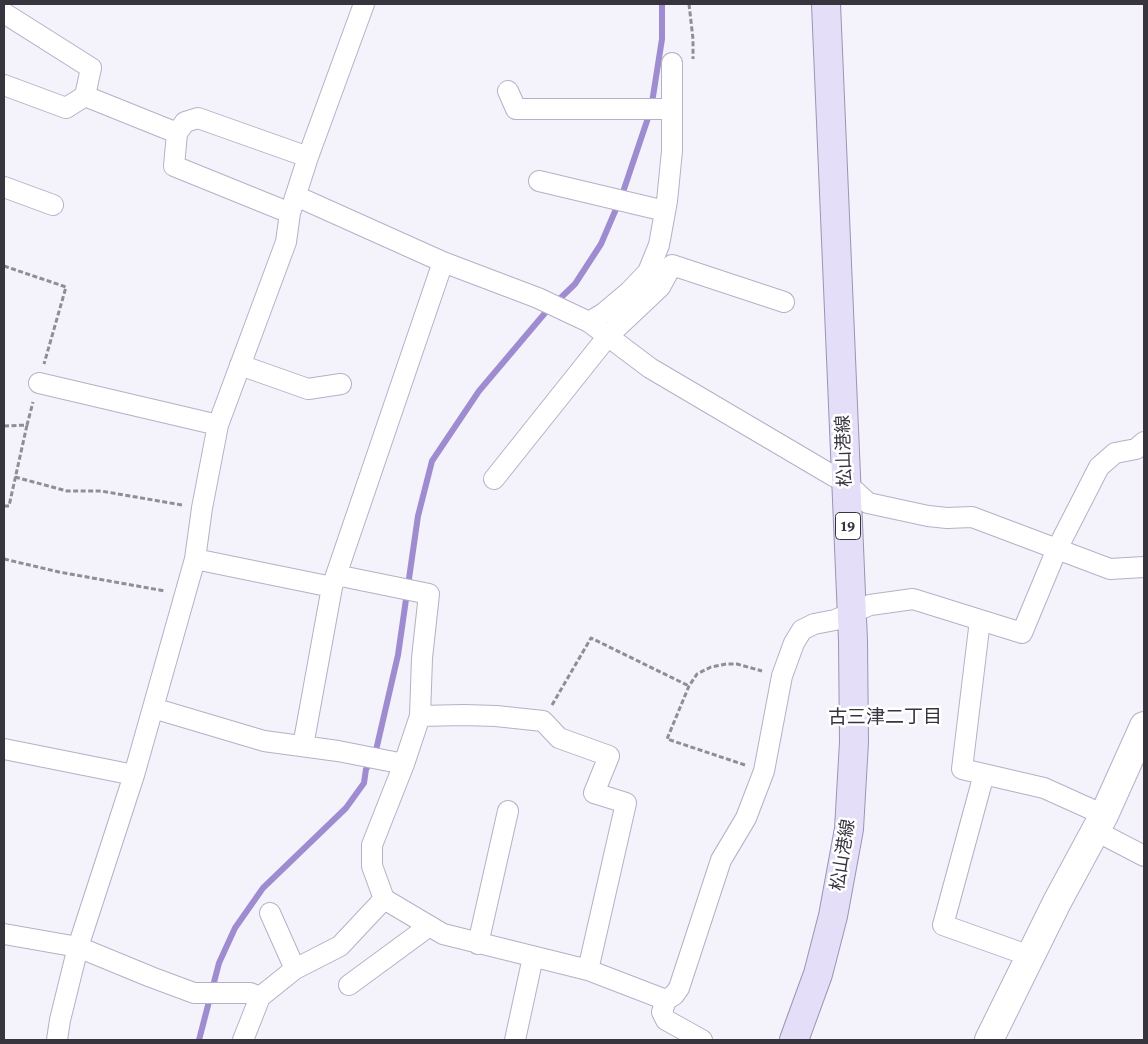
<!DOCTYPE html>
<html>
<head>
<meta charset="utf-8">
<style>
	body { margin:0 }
	#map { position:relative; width:1148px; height:1044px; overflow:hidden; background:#f4f2fb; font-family:"Crimson Pro",serif }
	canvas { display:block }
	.frame { position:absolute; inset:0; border:5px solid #37343e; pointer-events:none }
</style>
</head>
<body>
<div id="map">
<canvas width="1148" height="1044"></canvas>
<div class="frame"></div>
</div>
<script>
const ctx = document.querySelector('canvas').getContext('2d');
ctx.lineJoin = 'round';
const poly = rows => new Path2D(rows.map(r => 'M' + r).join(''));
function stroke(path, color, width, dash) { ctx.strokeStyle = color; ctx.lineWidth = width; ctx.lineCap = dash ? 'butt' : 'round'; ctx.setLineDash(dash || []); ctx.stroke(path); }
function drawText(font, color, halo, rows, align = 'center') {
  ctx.font = font + ' "Crimson Pro","Noto Sans JP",serif'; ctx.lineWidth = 5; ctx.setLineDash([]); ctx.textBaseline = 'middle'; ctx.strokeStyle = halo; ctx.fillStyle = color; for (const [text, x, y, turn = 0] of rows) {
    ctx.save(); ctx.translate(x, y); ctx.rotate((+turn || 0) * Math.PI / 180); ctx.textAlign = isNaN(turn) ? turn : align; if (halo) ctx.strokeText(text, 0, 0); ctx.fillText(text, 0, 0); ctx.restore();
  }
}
stroke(poly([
	[199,1040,219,963,235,928,263,888,346,808,364,783,366,769,374,759,398,655,418,516,432,461,479,391,545,313,575,284,601,244,619,202,617,200,621,198,651,109,662,39,662,4]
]), '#9f8bcf', 6);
const street = poly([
	[4,13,91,68,85,96],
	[4,85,66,108,85,96,177,133,185,122,198,118,308,157],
	[508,91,516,109,672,109],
	[177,133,174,166,290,213],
	[539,181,665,211],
	[4,187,53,205],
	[296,196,443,262,538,298,589,322,650,368,830,474,846,483,868,503,928,516,947,518,972,517,1110,569,1144,567],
	[589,322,604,313,629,292,648,272,659,245,667,201,672,151,672,63],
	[240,365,308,389,341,384],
	[39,383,218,425],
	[494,479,608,336,660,287,672,265,784,302],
	[195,559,332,587],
	[336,575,429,594,422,658,420,716,404,764,372,845,372,866,384,899,443,934,588,970,666,1000,662,1012,666,1020,702,1040],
	[980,620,962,769,1044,788,1104,815],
	[153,708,264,741,338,751,404,764],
	[420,716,464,715,496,716,543,721,559,738,609,756,594,793,626,803,588,970],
	[303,746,332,587,443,262],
	[4,749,134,775],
	[984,774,943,925,1030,956],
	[1096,831,1144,856],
	[270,913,295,969],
	[4,934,78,947,151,977,194,993,250,993,260,997],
	[478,944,508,811],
	[349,985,428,927],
	[666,1000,674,995,679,988,721,860,746,818,764,771,782,676,794,643,802,630,814,624,835,620,870,605,913,599,1022,633,1057,549,1099,467,1115,453,1136,449,1144,442],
	[57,1040,60,1020,78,947,134,775,195,559,202,508,218,425,286,242,290,213,308,157,364,4],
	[243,1040,260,997,295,969,340,946,384,899],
	[515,1040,533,957]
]);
const secondary = poly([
	[989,1040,1057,902,1104,815,1144,726]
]);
const primary = poly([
	[794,1040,818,974,833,916,849,829,854,742,853,641,826,4]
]);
stroke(street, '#b6b0c7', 22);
stroke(secondary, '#b6b0c7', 30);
stroke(primary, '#9c94b4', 30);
stroke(poly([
	[689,4,693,39,693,59],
	[4,266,66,287,44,364],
	[4,426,27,425,33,402],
	[15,477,67,491,101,491,182,505],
	[4,506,9,506,27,425],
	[4,559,59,572,165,591],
	[552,705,591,638,689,686],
	[745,765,667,739,689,686,697,674,711,667,726,664,737,664,762,671]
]), '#8f8d96', 3, [5, 2.5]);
stroke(street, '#fff', 20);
stroke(secondary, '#fff', 28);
stroke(primary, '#e5def8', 28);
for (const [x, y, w] of [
	[848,526,25]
]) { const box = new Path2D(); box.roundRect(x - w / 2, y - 13.5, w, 27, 4); ctx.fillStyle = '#fff'; ctx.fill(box); stroke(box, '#37343e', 1); }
drawText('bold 16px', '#37343e', null, [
	["19",848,526]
]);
drawText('18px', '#37343e', '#fff', [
	["松山港線",844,451,-92],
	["松山港線",843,855,-81]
]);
drawText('19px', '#37343e', '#fff', [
	["古三津二丁目",885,717]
]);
</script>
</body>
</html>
